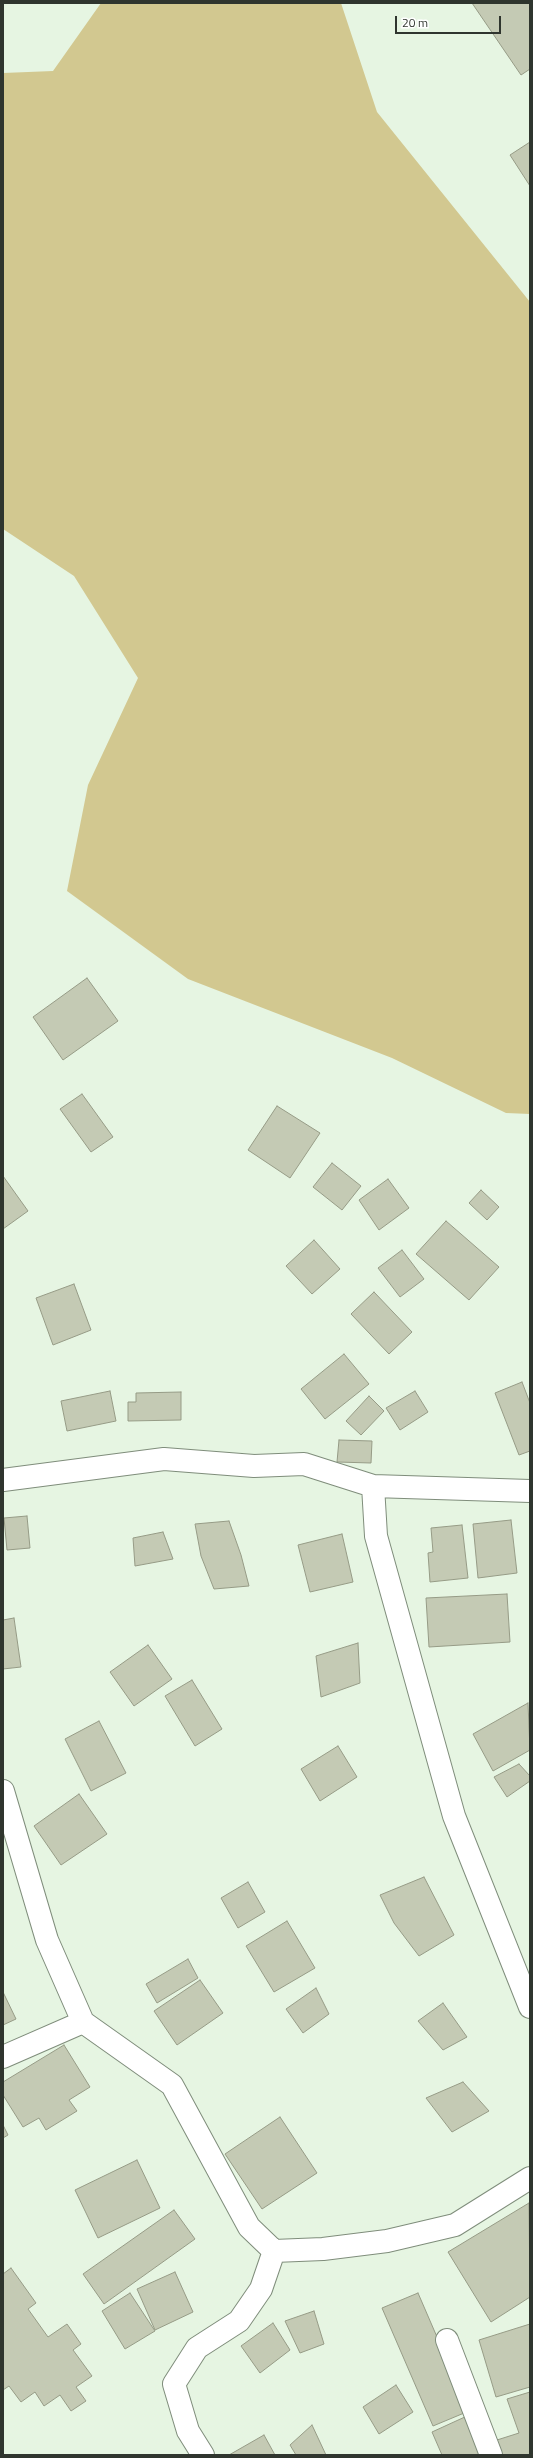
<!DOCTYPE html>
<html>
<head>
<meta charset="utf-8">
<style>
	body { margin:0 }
	#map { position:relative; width:533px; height:2458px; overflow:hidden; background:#e6f5e2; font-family:"Titillium Web",sans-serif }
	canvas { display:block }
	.frame { position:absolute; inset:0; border:4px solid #2f352e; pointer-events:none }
	.scale { position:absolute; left:395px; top:16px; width:106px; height:18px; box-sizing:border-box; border:2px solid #2f352e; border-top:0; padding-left:5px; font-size:12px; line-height:14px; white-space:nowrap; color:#2f352e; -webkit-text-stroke:3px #fff; paint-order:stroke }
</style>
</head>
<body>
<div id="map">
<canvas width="533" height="2458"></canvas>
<div class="frame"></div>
<div class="scale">20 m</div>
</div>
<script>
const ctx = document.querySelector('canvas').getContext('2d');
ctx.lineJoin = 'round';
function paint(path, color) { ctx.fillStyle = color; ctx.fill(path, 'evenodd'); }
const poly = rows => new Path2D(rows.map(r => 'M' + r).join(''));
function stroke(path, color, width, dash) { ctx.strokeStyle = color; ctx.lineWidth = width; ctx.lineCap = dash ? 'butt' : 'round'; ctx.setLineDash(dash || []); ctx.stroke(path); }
paint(poly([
	[101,3,341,3,377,112,530,302,530,1114,506,1113,392,1058,188,979,67,891,88,785,138,678,74,576,3,529,3,73,53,71]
]), '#d2c890');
const building = poly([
	[472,3,530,3,530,69,521,75,472,3],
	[530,142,530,186,510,155,530,142],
	[87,978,118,1021,63,1060,33,1017,87,978],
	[82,1094,113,1137,91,1152,60,1109,82,1094],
	[277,1106,320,1133,290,1178,248,1150,277,1106],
	[332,1163,361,1186,342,1210,313,1187,332,1163],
	[3,1176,28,1211,3,1229,3,1176],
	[388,1179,409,1208,379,1230,359,1200,388,1179],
	[481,1190,499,1207,487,1220,469,1203,481,1190],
	[446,1221,499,1267,469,1300,416,1254,446,1221],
	[314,1240,340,1269,312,1294,286,1266,314,1240],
	[402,1250,424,1279,400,1297,378,1268,402,1250],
	[74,1284,91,1330,53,1345,36,1298,74,1284],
	[374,1292,412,1332,389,1354,351,1314,374,1292],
	[344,1354,369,1384,325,1419,301,1389,344,1354],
	[522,1382,530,1403,530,1451,519,1455,495,1393,522,1382],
	[110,1391,116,1421,67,1431,61,1401,110,1391],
	[415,1391,428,1412,400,1430,386,1408,415,1391],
	[181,1392,181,1420,128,1421,128,1402,136,1402,136,1393,181,1392],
	[369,1396,384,1411,361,1435,346,1421,369,1396],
	[339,1440,372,1441,371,1463,337,1462,339,1440],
	[27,1516,30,1548,7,1550,4,1518,27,1516],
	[511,1520,517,1573,478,1578,473,1524,511,1520],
	[229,1521,241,1555,249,1586,214,1589,201,1556,195,1524,229,1521],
	[462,1525,468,1578,430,1582,428,1553,433,1552,431,1528,462,1525],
	[163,1532,173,1559,135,1566,133,1538,163,1532],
	[342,1534,353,1582,310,1592,298,1545,342,1534],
	[507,1594,510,1642,429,1647,426,1598,507,1594],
	[14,1618,21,1667,3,1669,3,1620,14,1618],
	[358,1643,360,1683,321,1697,316,1656,358,1643],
	[148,1645,172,1679,134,1706,110,1672,148,1645],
	[192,1680,222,1729,195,1746,165,1696,192,1680],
	[528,1703,530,1750,493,1771,473,1734,528,1703],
	[99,1721,126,1773,91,1791,65,1739,99,1721],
	[338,1746,357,1777,320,1801,301,1769,338,1746],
	[519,1764,530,1776,530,1781,507,1797,494,1777,519,1764],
	[79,1794,107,1834,61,1865,34,1826,79,1794],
	[424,1877,454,1935,419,1956,394,1923,380,1895,424,1877],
	[248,1882,265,1912,238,1928,221,1898,248,1882],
	[287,1921,315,1968,274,1992,246,1946,287,1921],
	[188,1959,198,1978,157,2003,146,1984,188,1959],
	[200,1980,223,2013,177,2045,154,2011,200,1980],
	[316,1988,329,2014,303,2033,286,2009,316,1988],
	[3,1992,16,2019,3,2025,3,1992],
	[443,2003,467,2037,443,2050,418,2021,443,2003],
	[64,2045,90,2087,69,2100,77,2111,46,2130,39,2118,23,2127,3,2095,3,2082,64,2045],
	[463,2082,489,2111,452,2132,426,2098,463,2082],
	[280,2117,317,2173,262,2209,225,2154,280,2117],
	[3,2125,8,2135,3,2138,3,2125],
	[137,2160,160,2208,98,2238,75,2190,137,2160],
	[529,2203,530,2297,491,2322,448,2252,529,2203],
	[174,2210,195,2239,104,2304,83,2274,174,2210],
	[11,2268,36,2303,28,2309,48,2337,67,2324,81,2344,73,2350,92,2376,76,2387,86,2401,71,2411,60,2395,44,2406,35,2392,21,2402,9,2386,3,2390,3,2274,11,2268],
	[175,2272,193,2312,155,2330,137,2289,175,2272],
	[130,2293,155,2331,125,2349,102,2311,130,2293],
	[418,2293,469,2411,433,2426,382,2308,418,2293],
	[314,2311,324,2344,300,2353,285,2321,314,2311],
	[273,2323,290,2350,260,2373,241,2346,273,2323],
	[530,2324,530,2387,496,2397,479,2340,530,2324],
	[396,2385,413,2412,379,2434,363,2407,396,2385],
	[530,2392,530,2455,502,2455,497,2440,519,2433,507,2399,530,2392],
	[467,2416,485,2455,442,2455,432,2432,467,2416],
	[312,2425,326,2455,296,2455,290,2445,312,2425],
	[264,2435,275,2455,229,2455,264,2435]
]);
paint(building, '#c4cab4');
stroke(building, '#969b86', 1);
const minor = poly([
	[3,1480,164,1459,254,1466,304,1464,373,1486,530,1491],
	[373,1486,376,1536,454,1816,530,2007],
	[3,1791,47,1940,83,2022,172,2085,249,2227,274,2251,323,2249,387,2241,455,2225,530,2178],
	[3,2057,83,2022],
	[447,2340,491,2455],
	[203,2455,188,2431,174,2384,197,2348,239,2321,261,2289,274,2251]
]);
stroke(minor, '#7f8d7b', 24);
stroke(minor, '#fff', 22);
</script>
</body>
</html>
